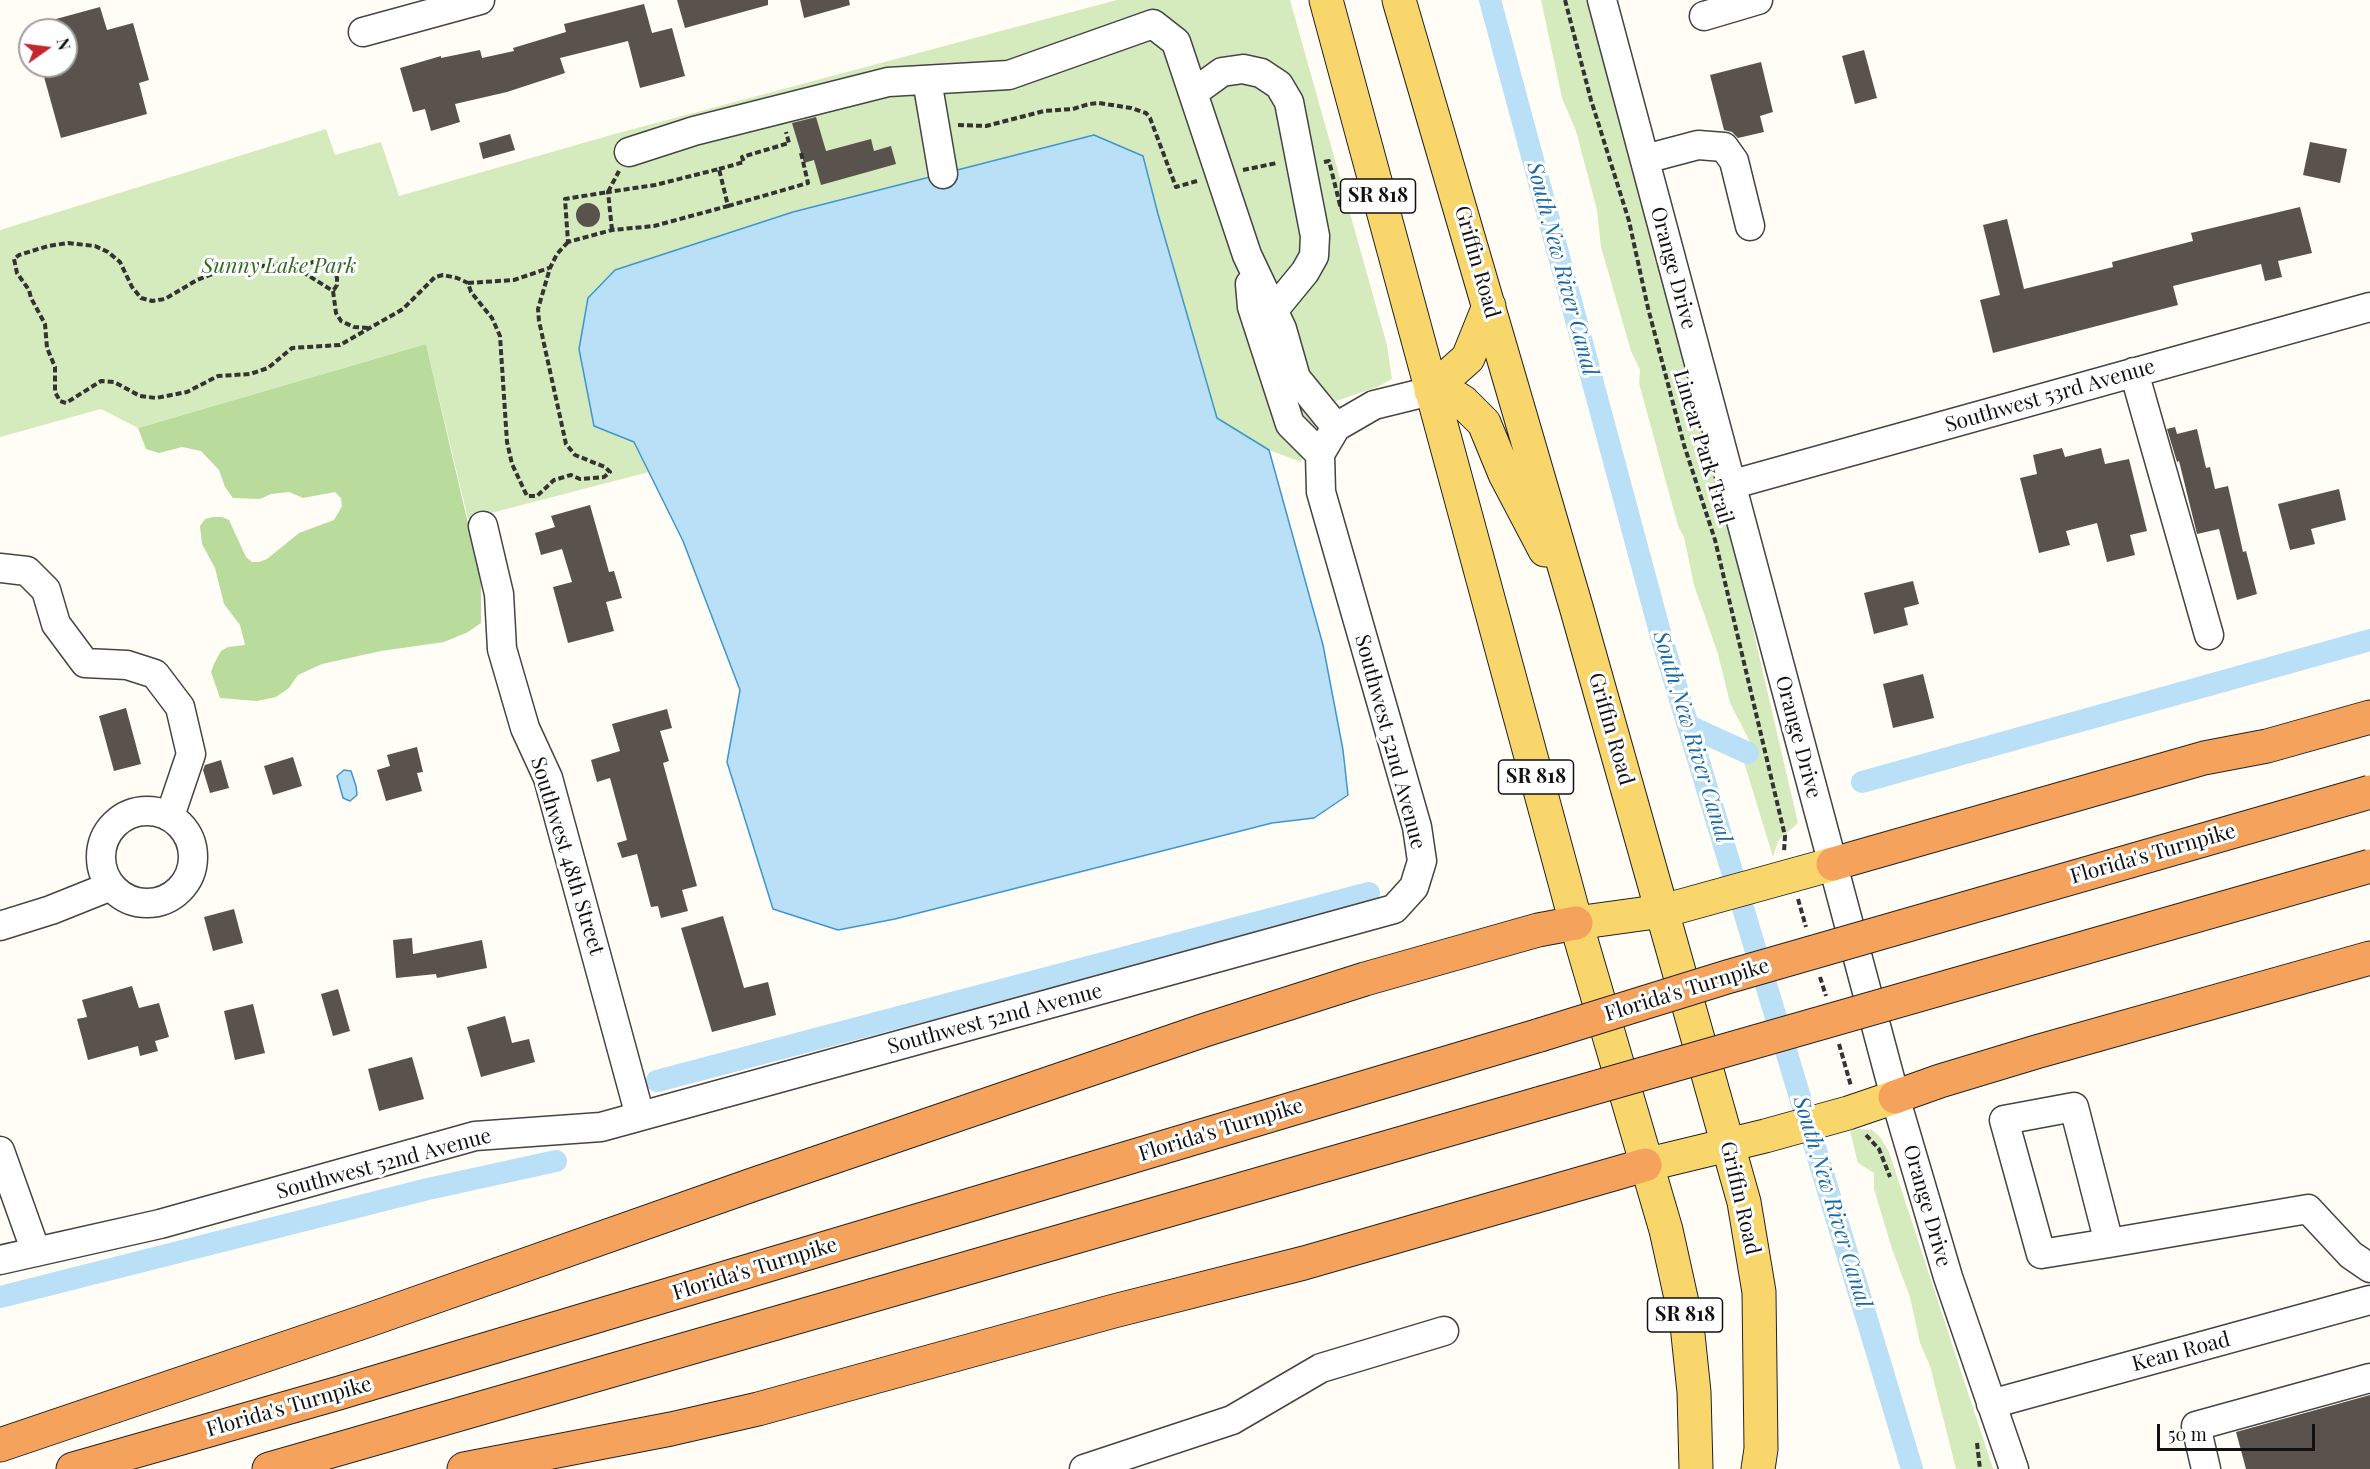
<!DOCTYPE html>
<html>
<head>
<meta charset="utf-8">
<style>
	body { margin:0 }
	#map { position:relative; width:2370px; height:1469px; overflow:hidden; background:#fffdf5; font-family:"Playfair Display",serif }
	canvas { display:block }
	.north { position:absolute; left:18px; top:18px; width:60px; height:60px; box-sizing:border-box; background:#fff; border:2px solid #a0a0a0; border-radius:50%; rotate:76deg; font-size:16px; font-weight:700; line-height:24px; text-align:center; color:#111 }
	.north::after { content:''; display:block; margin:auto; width:21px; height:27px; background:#c4262e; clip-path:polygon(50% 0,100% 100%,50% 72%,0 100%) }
	.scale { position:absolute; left:2157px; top:1424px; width:158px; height:27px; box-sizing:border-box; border:3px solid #111; border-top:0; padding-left:8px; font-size:18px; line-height:21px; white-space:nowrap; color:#111; -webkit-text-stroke:4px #fff; paint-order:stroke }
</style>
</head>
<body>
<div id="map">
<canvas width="2370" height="1469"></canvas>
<div class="north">N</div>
<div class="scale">50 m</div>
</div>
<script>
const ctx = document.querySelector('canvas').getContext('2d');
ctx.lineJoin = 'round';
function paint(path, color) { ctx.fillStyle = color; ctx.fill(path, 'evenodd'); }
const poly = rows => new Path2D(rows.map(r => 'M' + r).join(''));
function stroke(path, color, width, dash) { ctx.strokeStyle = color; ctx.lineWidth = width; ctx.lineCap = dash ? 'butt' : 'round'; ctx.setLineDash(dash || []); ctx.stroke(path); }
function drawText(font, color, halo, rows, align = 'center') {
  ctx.font = font + ' "Playfair Display",serif'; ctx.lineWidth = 6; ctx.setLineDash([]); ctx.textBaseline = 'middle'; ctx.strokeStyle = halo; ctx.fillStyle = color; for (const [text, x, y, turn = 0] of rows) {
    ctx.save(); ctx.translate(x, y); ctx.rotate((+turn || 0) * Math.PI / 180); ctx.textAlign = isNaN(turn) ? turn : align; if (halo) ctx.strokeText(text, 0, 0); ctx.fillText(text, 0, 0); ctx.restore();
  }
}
paint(poly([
	[1117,0,1290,0,1387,345,1392,379,1377,387,1336,401,1311,432,1301,462,1269,450,1217,418,1158,214,1143,156,1094,135,793,212,615,270,588,298,579,349,594,426,634,442,649,472,468,519,426,344,138,428,101,409,0,437,0,230,326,129,335,155,381,142,399,196,611,135],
	[1541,0,1590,0,1735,552,1798,823,1778,841,1773,857,1744,762,1752,746,1730,703,1718,654,1694,585,1684,537,1678,526,1639,383,1640,370,1631,351,1601,247,1597,210,1576,131,1562,98],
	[1859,1129,1872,1130,1880,1137,1889,1152,1993,1469,1956,1469,1930,1366,1920,1343,1910,1297,1892,1249,1874,1189,1874,1173,1858,1163,1850,1131]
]), '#d5ebbd');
paint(poly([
	[426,344,481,579,481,623,468,632,444,642,381,651,322,664,298,675,289,688,276,697,257,701,220,698,211,672,214,664,221,651,228,647,245,645,240,625,224,604,215,568,202,544,200,526,205,519,213,517,222,517,229,520,246,557,252,562,259,562,267,559,299,533,334,520,342,506,341,498,335,492,303,498,289,492,271,494,260,499,233,498,225,487,219,470,201,451,182,447,159,453,146,449,138,428]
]), '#b9dc9c');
const water = poly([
	[1094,135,1143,156,1158,214,1217,418,1269,450,1323,645,1343,750,1348,795,1314,818,1272,823,895,919,838,930,773,909,727,762,740,690,683,541,634,442,594,426,579,349,588,298,615,270,793,212,1094,135],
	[344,770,351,771,356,786,357,795,350,801,343,798,337,776,344,770]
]);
paint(water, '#b9e0f7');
stroke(water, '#3f96cf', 1.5);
stroke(poly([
	[1490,0,1661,636,1912,1469],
	[1689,726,1748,753],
	[1862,782,2370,640],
	[657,1081,1369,893],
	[0,1297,428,1189,556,1161]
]), '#b9e0f7', 22);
paint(poly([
	[677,0,768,0,768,5,685,28],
	[800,0,849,0,850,5,804,18],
	[644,4,652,33,672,28,685,76,640,88,628,41,560,58,565,73,507,92,455,104,460,122,431,131,425,109,413,112,400,68,441,56,441,58,480,50,482,58,514,51,513,48,566,32,564,24],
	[100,7,107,30,133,23,149,80,139,83,147,114,61,138,41,66,66,66,66,30,35,30,34,25],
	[1864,50,1877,98,1855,104,1842,56],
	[1761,62,1773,112,1760,116,1764,132,1738,138,1732,132,1724,130,1710,75],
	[816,117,826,151,871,139,874,151,891,146,896,164,821,185,814,160,804,163,792,123],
	[510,134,515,150,483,159,479,143],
	[2310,142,2347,149,2340,183,2303,175],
	'576 215a12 12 0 1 1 24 0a12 12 0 1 1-24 0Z',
	[2300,207,2312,253,2278,261,2282,277,2265,281,2261,264,2173,286,2178,305,1993,353,1980,300,2000,295,1983,225,2007,219,2024,289,2113,267,2112,262,2193,241,2191,233],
	[2175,427,2177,434,2197,429,2206,468,2210,467,2215,489,2228,486,2243,552,2246,551,2257,594,2237,600,2219,529,2197,534,2179,461,2177,462,2167,429],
	[2062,448,2065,457,2101,448,2105,464,2129,459,2147,531,2130,535,2135,555,2107,562,2097,523,2066,531,2070,545,2039,553,2020,478,2037,474,2033,455],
	[2339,489,2346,520,2311,529,2315,544,2290,550,2278,504],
	[590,505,609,572,614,571,622,598,606,602,614,631,568,643,553,587,572,582,562,549,541,555,535,533,555,527,551,516],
	[1913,581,1919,604,1904,608,1908,625,1874,634,1864,593],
	[1923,674,1934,718,1893,728,1883,684],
	[126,708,141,764,114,771,99,716],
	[667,709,672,728,660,731,669,761,663,763,697,886,682,890,688,911,661,918,658,906,651,907,637,854,622,858,617,843,627,840,610,778,597,782,591,760,620,751,612,724],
	[417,747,423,772,417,773,422,791,386,801,377,770,390,766,387,755],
	[293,757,302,786,273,795,264,766],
	[221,760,229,788,210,793,203,770,205,765],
	[234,909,243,943,213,951,204,917],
	[723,916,744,988,768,982,776,1015,712,1032,681,928],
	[412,938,413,954,482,940,487,968,437,978,436,974,396,978,393,940],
	[132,986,139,1008,159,1003,169,1037,155,1041,158,1051,140,1056,138,1046,88,1060,77,1019,87,1017,82,1000],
	[338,989,350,1031,333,1036,321,994],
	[253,1004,265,1053,235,1060,224,1011],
	[505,1016,512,1043,529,1039,535,1062,481,1077,467,1027],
	[412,1057,424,1099,379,1111,368,1069],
	[2370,1395,2370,1469,2246,1469,2236,1432]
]), '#5a524d');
const minor = poly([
	[1602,0,1895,1097,1948,1277,2014,1469],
	[1704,16,1758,0],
	[363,32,480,0],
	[927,80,943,174],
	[1193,93,1222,72,1243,69,1261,73,1279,85,1289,102,1315,236,1314,256,1305,272,1273,311],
	[629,152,694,131,888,82,1009,75,1153,24,1176,42,1247,255,1282,329,1296,378,1336,427],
	[1645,159,1698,145,1724,147,1734,161,1750,226],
	[1250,284,1252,307,1290,424,1320,454],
	[2134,372,2209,635],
	[1730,485,2370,307],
	[483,526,499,594,502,649,525,728,548,778,640,1116],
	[0,568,27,571,46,590,56,624,85,663,127,665,155,674,180,707,191,754,170,816],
	'101 857a46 46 0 1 1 92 0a46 46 0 1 1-92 0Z',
	[0,926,51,910,111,886],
	[0,1151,36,1252],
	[2109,1243,2074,1107,2004,1120,2041,1254,2109,1243,2308,1209,2351,1255,2370,1268],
	[0,1260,160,1224,475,1136,601,1127,1394,909,1414,887,1422,861,1417,827,1321,492,1320,454,1336,427,1374,405,1431,391],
	[1991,1404,2370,1300],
	[1084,1469,1232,1420,1321,1368,1444,1331],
	[2206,1469,2196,1426,2370,1378]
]);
const major = poly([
	[1326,0,1576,923,1666,1230,1687,1325,1694,1392,1696,1469],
	[1399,0,1577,610,1744,1202,1759,1292,1761,1449,1758,1469],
	[1431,391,1452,395,1463,402,1484,423,1505,474,1545,550],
	[1431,391,1468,358,1489,306],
	[1576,923,1663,911,1833,864],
	[1645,1165,1765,1136,1848,1113,1895,1097]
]);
const highway = poly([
	[1833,864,2204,758,2267,746,2370,717],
	[1895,1097,1940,1081,2036,1052,2370,958],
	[0,1445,366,1321,752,1185,1205,1030,1365,979,1538,930,1576,923],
	[73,1469,339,1393,1540,1035],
	[269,1469,1541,1103],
	[464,1469,671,1429,758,1409,1114,1311,1304,1263,1645,1165]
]);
stroke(minor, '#444', 31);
stroke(major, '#222', 35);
stroke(highway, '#222', 35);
stroke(poly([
	[1565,0,1591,100,1629,221,1648,308,1684,445,1715,540,1785,836,1784,852],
	[958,125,986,126,1044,111,1073,109,1089,104,1099,103,1131,108,1146,113,1150,118,1176,187,1197,181],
	[1324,162,1329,161,1340,205,1353,202],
	[719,169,744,162,742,157,789,143,786,132],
	[1243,170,1277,163],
	[728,206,808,183,801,153],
	[612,230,608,192,655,185,719,169,728,206,654,226,612,230,568,242,565,199,608,192,619,171],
	[303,272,308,264,313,262,330,265,334,269,337,278,337,285,333,291],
	[468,283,514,280,549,268],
	[368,328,354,327,341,321,336,313,333,291,298,269,280,264,235,269,212,274,197,280,165,299,152,301,141,298,132,287,120,262,108,252,95,246,68,243,48,246,19,255,14,259,17,273,29,290,31,298,45,324,47,348,55,367,55,392,60,401,66,403,101,381,114,382,140,396,156,398,187,392,218,376,250,374,268,368,292,348,340,345,403,309,435,277,443,275,457,278,468,283,471,292,492,318,500,336,507,442,512,464,527,496,537,496,554,480,571,475,580,479,604,477,610,472,605,467,575,455,566,444,539,321,538,309,550,268,557,254,568,242],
	[1798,899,1806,927],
	[1820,977,1826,996],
	[1839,1044,1851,1086],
	[1866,1135,1879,1149,1890,1177],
	[1977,1443,1980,1469]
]), '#333', 4, [6, 3]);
stroke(minor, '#fff', 28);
stroke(major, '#f9d66b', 33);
stroke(highway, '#f5a25d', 33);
const highwayBridge = poly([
	[1540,1035,1727,977,2370,792],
	[1541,1103,2370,866]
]);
stroke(highwayBridge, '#222', 35, []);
stroke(highwayBridge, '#f5a25d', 33);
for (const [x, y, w] of [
	[1378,196,75],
	[1536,777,75],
	[1685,1315,75]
]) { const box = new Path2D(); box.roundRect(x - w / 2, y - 17, w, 34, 4.5); ctx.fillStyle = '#fff'; ctx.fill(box); stroke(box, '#111', 1.5); }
drawText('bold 20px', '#111', null, [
	["SR 818",1378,196],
	["SR 818",1536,777],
	["SR 818",1685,1315]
]);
drawText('21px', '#111', '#fff', [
	["Griffin Road",1477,262,74],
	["Orange Drive",1673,268,75],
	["Southwest 53rd Avenue",2050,396,-16],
	["Linear Park Trail",1703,447,73],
	["Griffin Road",1611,729,74],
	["Orange Drive",1798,737,75],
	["Southwest 52nd Avenue",1390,742,75],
	["Florida's Turnpike",2153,854,-16],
	["Southwest 48th Street",567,856,73],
	["Florida's Turnpike",1687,990,-17],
	["Southwest 52nd Avenue",995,1019,-15],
	["Florida's Turnpike",1221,1130,-17],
	["Southwest 52nd Avenue",384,1164,-15],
	["Griffin Road",1740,1198,77],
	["Orange Drive",1927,1206,74],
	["Florida's Turnpike",755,1269,-17],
	["Kean Road",2181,1352,-15],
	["Florida's Turnpike",289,1407,-16]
]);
drawText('italic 21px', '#2f6b1f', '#fff', [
	["Sunny Lake Park",279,266]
]);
drawText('italic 22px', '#1768a6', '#fff', [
	["South New River Canal",1562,269,75],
	["South New River Canal",1692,737,73],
	["South New River Canal",1832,1202,73]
]);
</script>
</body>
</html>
